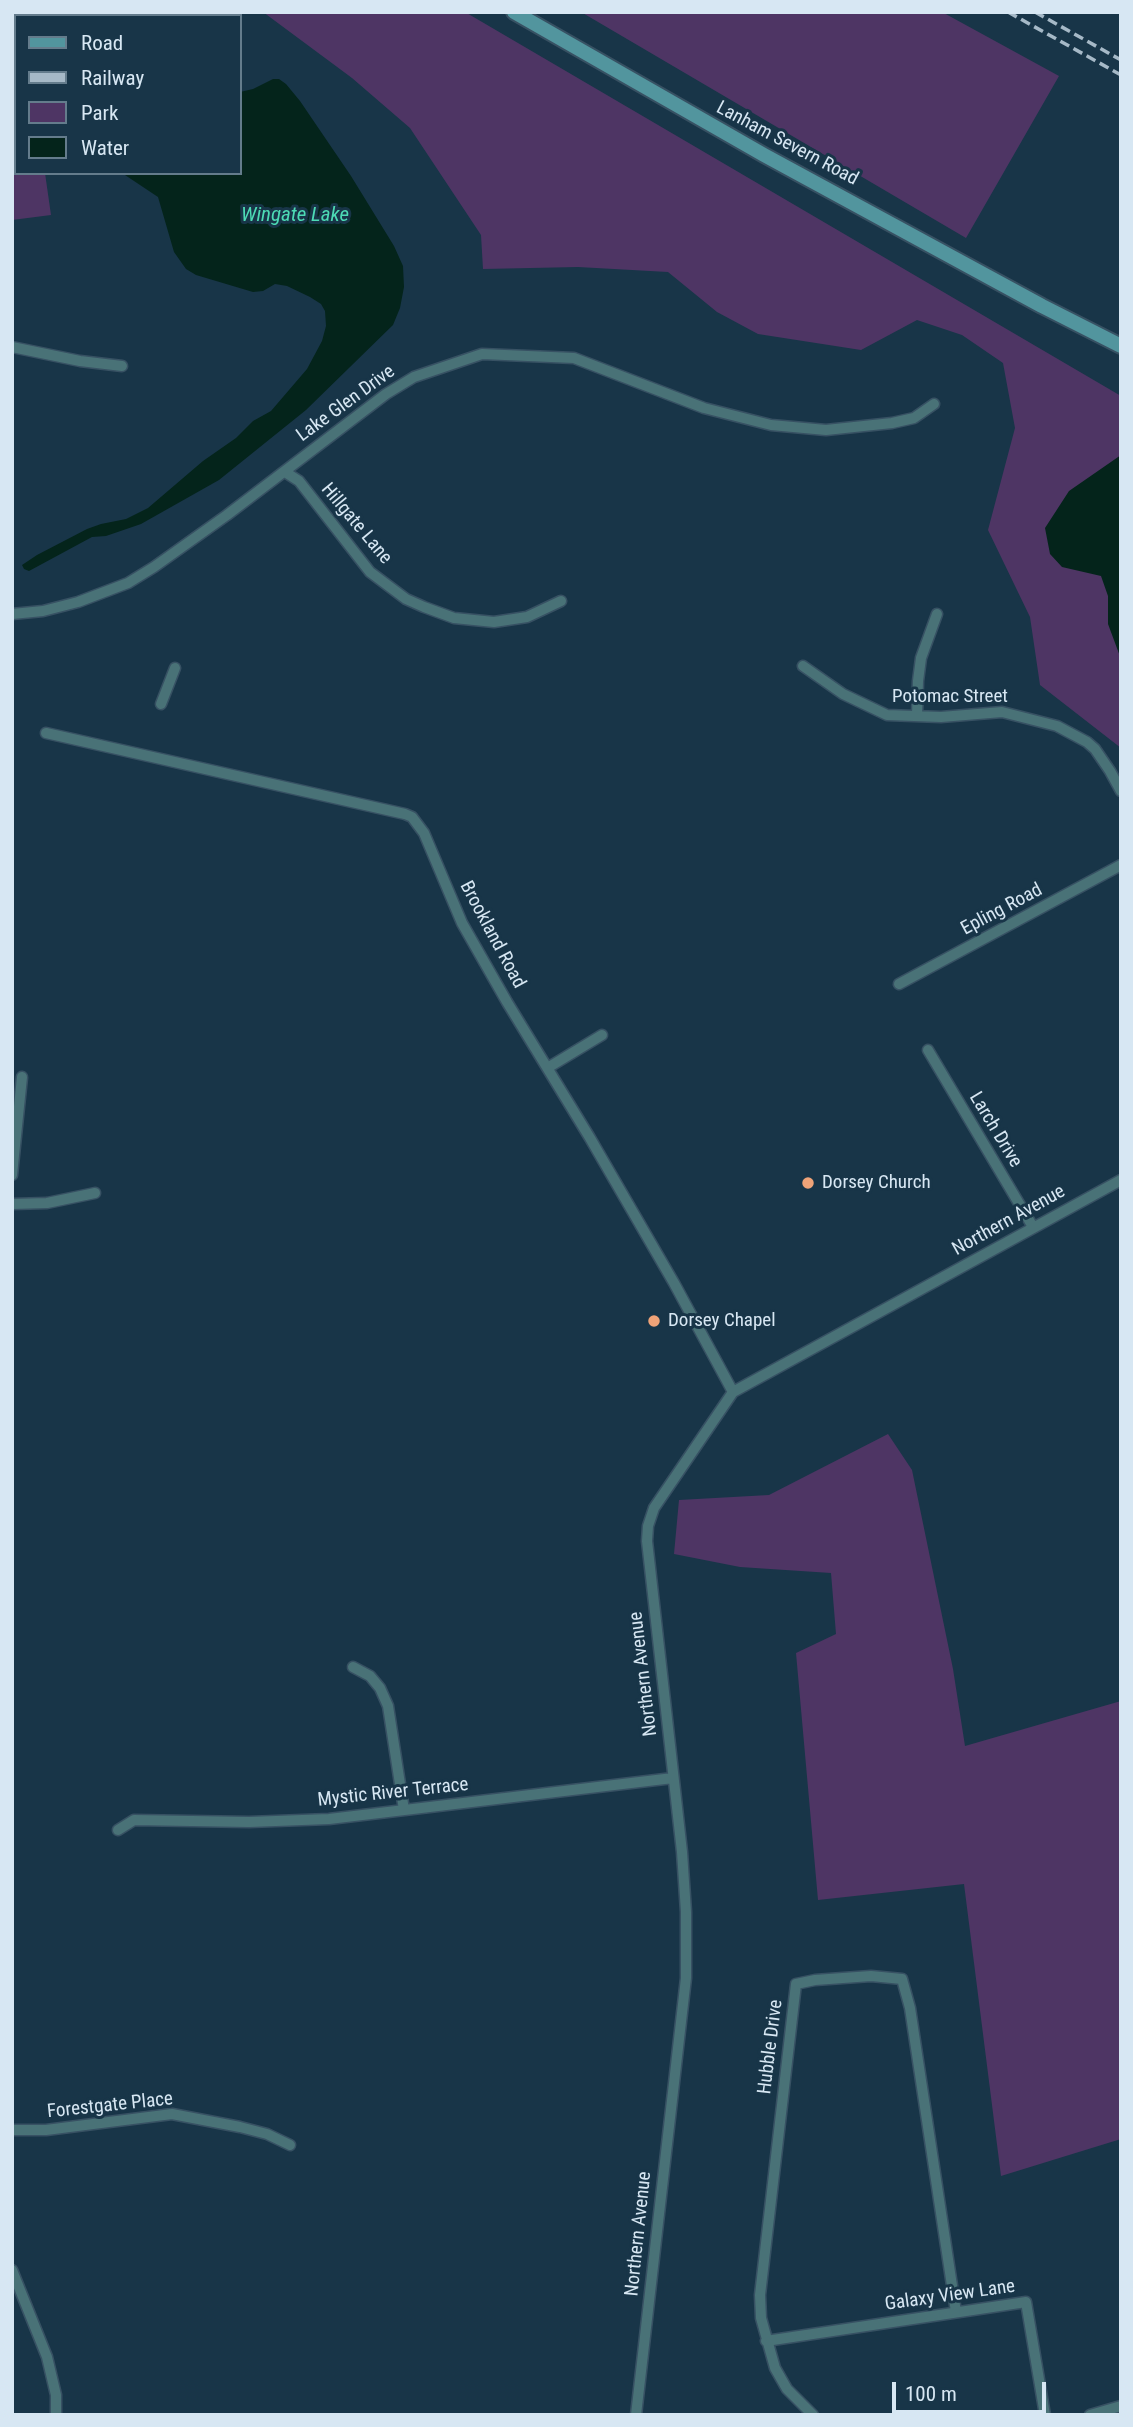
<!DOCTYPE html>
<html>
<head>
<meta charset="utf-8">
<style>
	body { margin:0 }
	#map { position:relative; width:1133px; height:2427px; overflow:hidden; background:#183548; font-family:"Roboto Condensed",sans-serif }
	canvas { display:block }
	.frame { position:absolute; inset:0; border:14px solid #d7e7f3; pointer-events:none }
	.legend { position:absolute; left:14px; top:14px; width:228px; height:161px; box-sizing:border-box; background:#183548; border:2px solid #647c8c; margin:0; padding:9px 12px; list-style:none; font-size:21px; color:#d7e7f3 }
	.legend li { display:flex; align-items:center; gap:14px; height:35px }
	.legend b { width:35px; border:2px solid #647c8c }
	.scale { position:absolute; left:892px; top:2382px; width:154px; height:32px; box-sizing:border-box; border:4px solid #d7e7f3; border-top:0; padding-left:9px; font-size:21px; line-height:24px; white-space:nowrap; color:#d7e7f3; -webkit-text-stroke:5px #183548; paint-order:stroke }
</style>
</head>
<body>
<div id="map">
<canvas width="1133" height="2427"></canvas>
<div class="frame"></div>
<ul class="legend">
<li><b style="height:9px;background:#52959e"></b>Road</li>
<li><b style="height:9px;background:#a6b9c7"></b>Railway</li>
<li><b style="height:19px;background:#4e3564"></b>Park</li>
<li><b style="height:19px;background:#04241b"></b>Water</li>
</ul>
<div class="scale">100 m</div>
</div>
<script>
const ctx = document.querySelector('canvas').getContext('2d');
ctx.lineJoin = 'round';
function paint(path, color) { ctx.fillStyle = color; ctx.fill(path, 'evenodd'); }
const poly = rows => new Path2D(rows.map(r => 'M' + r).join(''));
function stroke(path, color, width, dash) { ctx.strokeStyle = color; ctx.lineWidth = width; ctx.lineCap = dash ? 'butt' : 'round'; ctx.setLineDash(dash || []); ctx.stroke(path); }
function drawText(font, color, halo, rows, align = 'center') {
  ctx.font = font + ' "Roboto Condensed",sans-serif'; ctx.lineWidth = 6; ctx.setLineDash([]); ctx.textBaseline = 'middle'; ctx.strokeStyle = halo; ctx.fillStyle = color; for (const [text, x, y, turn = 0] of rows) {
    ctx.save(); ctx.translate(x, y); ctx.rotate((+turn || 0) * Math.PI / 180); ctx.textAlign = isNaN(turn) ? turn : align; if (halo) ctx.strokeText(text, 0, 0); ctx.fillText(text, 0, 0); ctx.restore();
  }
}
paint(poly([
	[263,12,465,12,1121,396,1121,748,1040,685,1030,617,988,530,1015,428,1003,363,962,335,917,320,861,350,758,334,717,312,668,272,578,267,483,269,481,235,410,128,352,78],
	[581,12,942,12,1059,76,966,238],
	[12,167,16,167,16,173,45,173,51,215,12,220],
	[888,1434,912,1470,953,1669,965,1746,1121,1701,1121,2139,1001,2176,964,1884,818,1900,796,1653,836,1634,831,1573,740,1567,674,1554,679,1500,769,1495]
]), '#4e3564');
paint(poly([
	[273,79,279,79,286,84,300,101,351,176,394,246,403,266,404,287,400,308,393,325,306,410,219,480,141,524,106,536,92,537,29,571,24,569,22,565,37,555,87,529,101,524,126,519,148,508,203,461,236,438,253,421,271,411,307,369,322,341,326,326,325,311,321,304,310,297,287,286,275,284,263,291,253,292,196,275,186,269,174,252,158,197,122,173,240,173,240,92,253,89],
	[1121,455,1121,659,1108,624,1108,596,1101,576,1062,567,1050,554,1045,528,1069,491]
]), '#04241b');
const minor = poly([
	[12,347,80,361,122,366],
	[285,472,299,481,370,572,406,599,424,607,454,618,494,622,527,617,561,601],
	[12,614,43,611,78,602,128,583,154,567,227,515,386,394,414,377,482,354,574,358,704,408,771,425,826,430,892,423,914,418,934,404],
	[803,666,843,694,887,715,941,717,1002,712,1057,726,1087,742,1095,749,1110,771,1121,791],
	[161,704,175,668],
	[917,716,918,681,921,658,937,614],
	[46,733,405,814,412,817,424,833,462,923,507,1002,590,1138,674,1283,733,1392],
	[899,984,1121,865],
	[928,1050,1033,1227],
	[549,1067,602,1035],
	[12,1175,22,1077],
	[12,1204,47,1203,95,1193],
	[353,1667,370,1676,380,1688,388,1706,404,1810],
	[118,1830,134,1820,249,1822,329,1819,673,1778],
	[12,2130,46,2130,172,2114,240,2127,267,2134,290,2145],
	[12,2270,47,2357,56,2395,56,2415],
	[766,2341,1026,2302,1045,2415],
	[636,2415,686,1978,686,1912,682,1852,647,1541,648,1526,654,1508,733,1392,1121,1180],
	[813,2415,787,2389,775,2368,761,2318,760,2295,796,1984,815,1980,871,1976,902,1979,910,2008,956,2312],
	[1090,2415,1121,2406]
]);
const secondary = poly([
	[514,12,764,155,1042,306,1121,346]
]);
stroke(minor, '#375163', 13);
stroke(secondary, '#375163', 18);
stroke(minor, '#497277', 10);
stroke(secondary, '#52959e', 14);
stroke(poly([
	[1008,12,1121,75],
	[1035,12,1121,60]
]), '#a6b9c7', 3.5, [10, 5]);
for (const [x, y, r, color] of [
	[808,1183,7,"#efa378"],
	[654,1321,7,"#efa378"]
]) { const dot = new Path2D(); dot.arc(x, y, r, 0, 2 * Math.PI); ctx.fillStyle = color; ctx.fill(dot); stroke(dot, '#183548', 2.5); }
drawText('19px', '#d7e7f3', '#183548', [
	["Lanham Severn Road",787,144,28],
	["Lake Glen Drive",346,404,-36],
	["Hillgate Lane",356,524,50],
	["Potomac Street",950,697],
	["Epling Road",1002,910,-28],
	["Brookland Road",492,935,62],
	["Larch Drive",995,1130,59],
	["Northern Avenue",1009,1221,-29],
	["Northern Avenue",644,1674,-97],
	["Mystic River Terrace",393,1793,-6],
	["Hubble Drive",771,2047,-83],
	["Forestgate Place",110,2106,-6],
	["Northern Avenue",639,2234,-84],
	["Galaxy View Lane",950,2296,-8]
]);
drawText('19px', '#d7e7f3', '#183548', [
	["Dorsey Church",822,1183],
	["Dorsey Chapel",668,1321]
], 'left');
drawText('italic 21px', '#4ddbb5', '#183548', [
	["Wingate Lake",295,216]
]);
</script>
</body>
</html>
